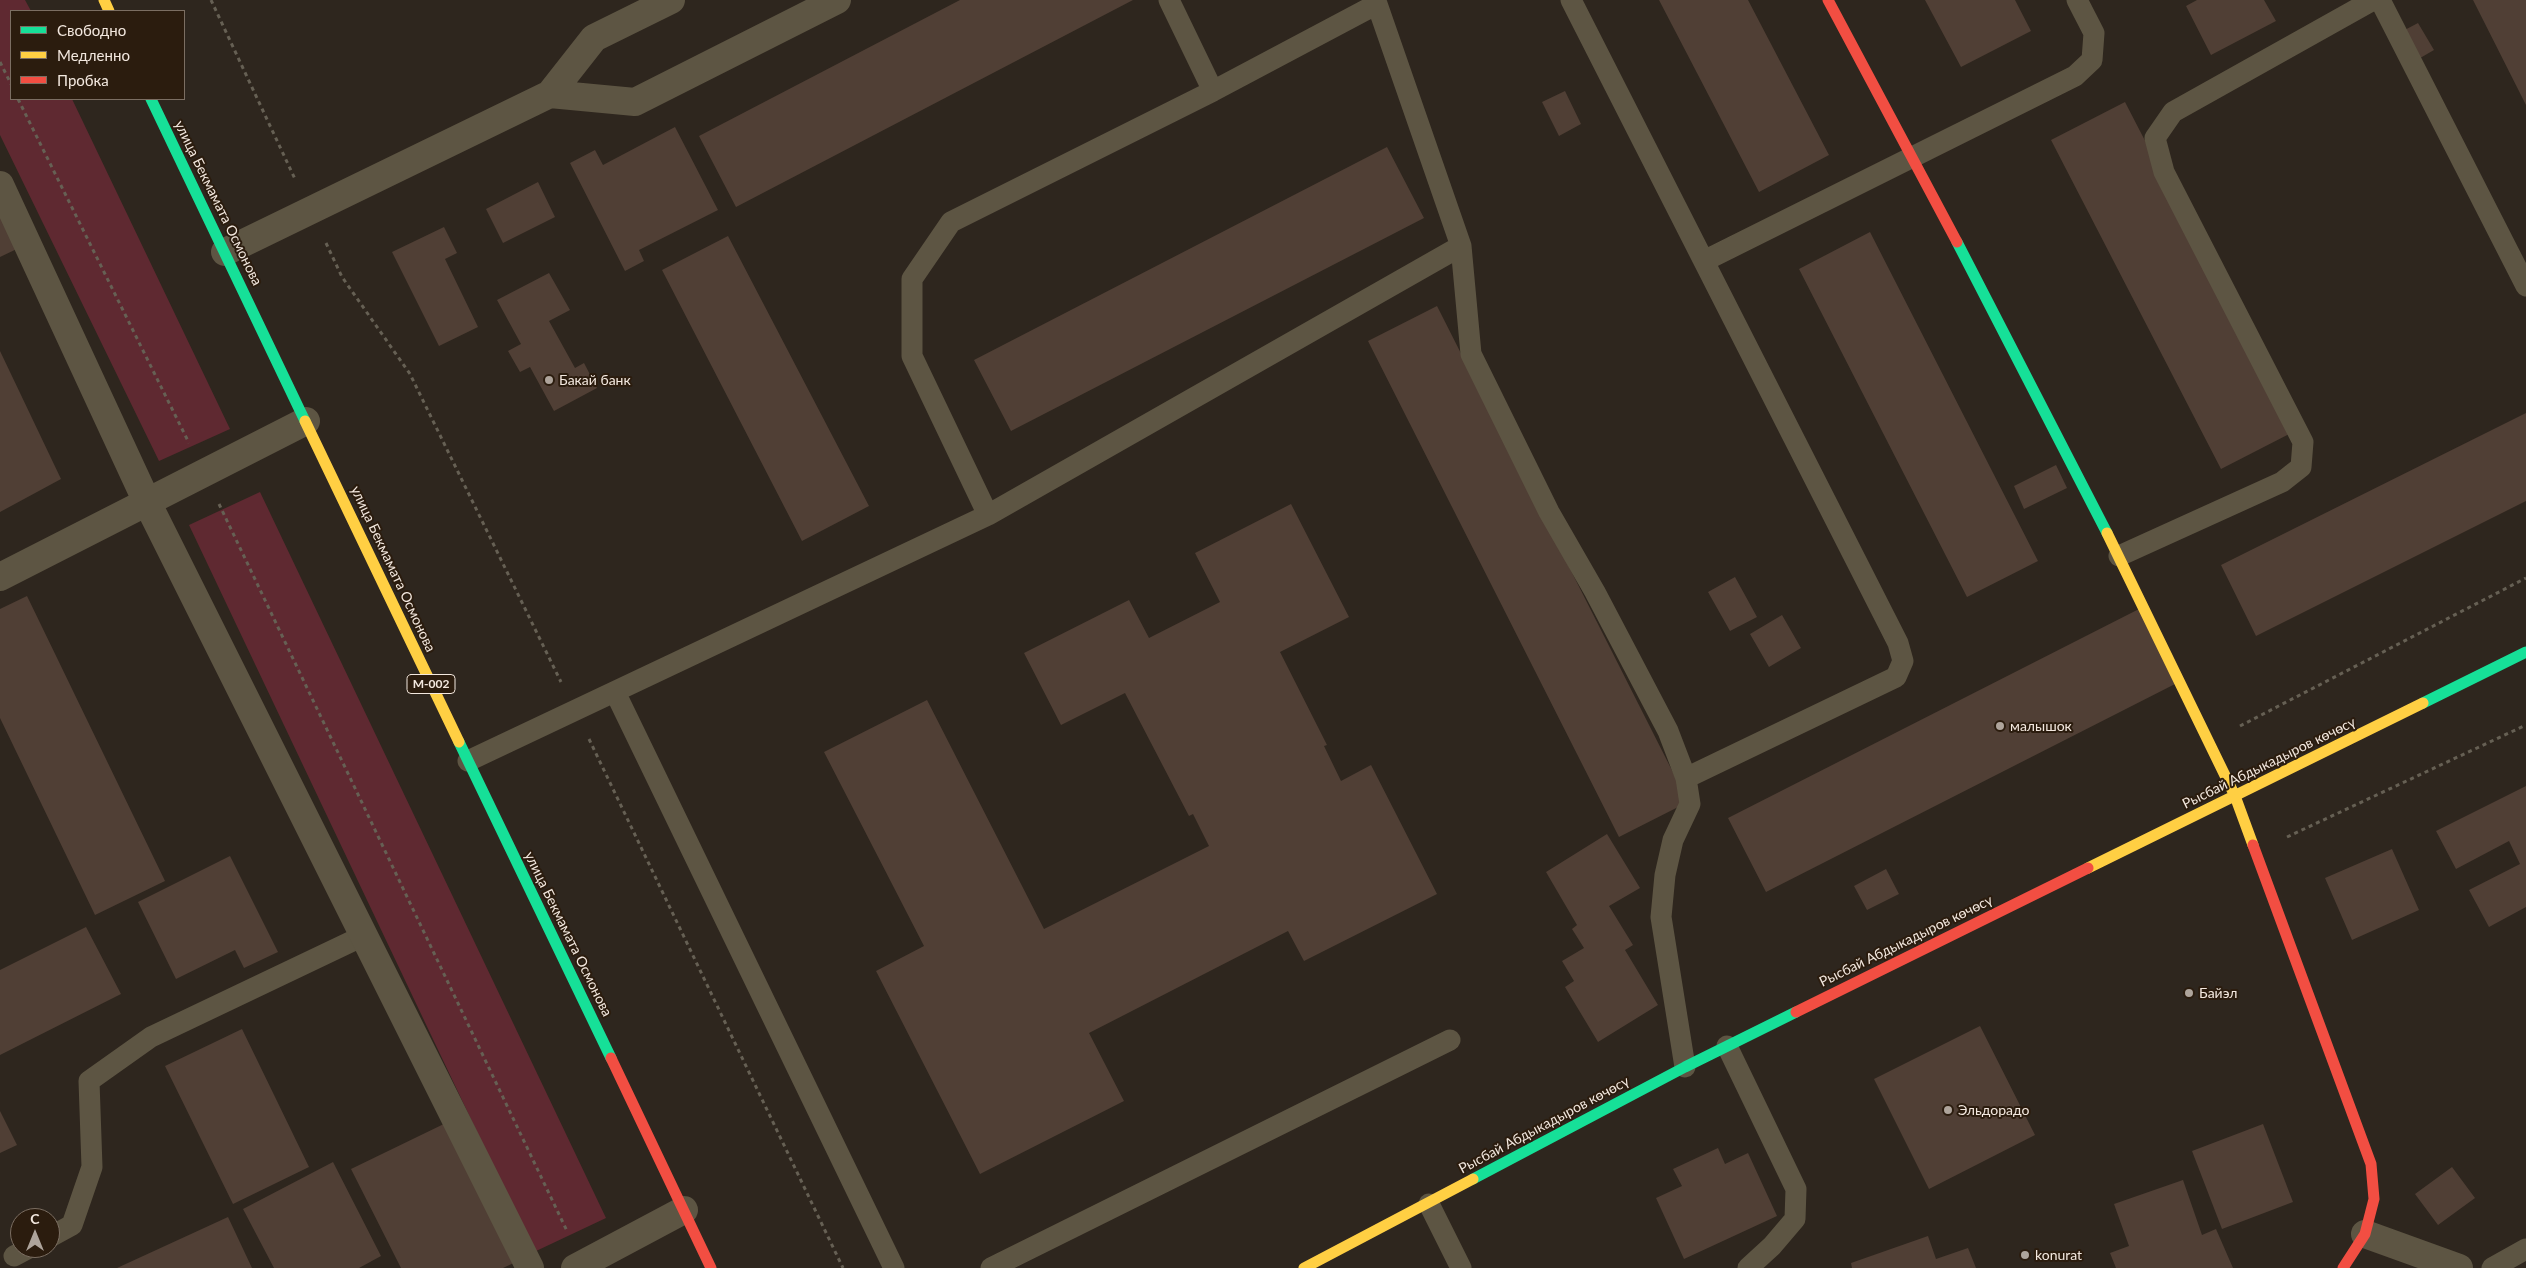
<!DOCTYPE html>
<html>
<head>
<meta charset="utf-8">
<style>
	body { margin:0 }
	#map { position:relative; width:2526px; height:1268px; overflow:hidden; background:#2e261e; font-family:Lato,sans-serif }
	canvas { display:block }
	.legend { position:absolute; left:10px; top:10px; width:175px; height:90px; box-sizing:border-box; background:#2b1c0e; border:1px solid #7b6e62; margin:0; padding:6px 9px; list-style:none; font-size:15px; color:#f3e8df }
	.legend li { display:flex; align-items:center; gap:10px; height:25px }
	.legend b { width:25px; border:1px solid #7b6e62 }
	.north { position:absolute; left:10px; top:1208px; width:50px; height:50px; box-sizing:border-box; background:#2b1c0e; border:1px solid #7b6e62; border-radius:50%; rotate:0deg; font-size:14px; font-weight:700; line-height:20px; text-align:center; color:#f3e8df }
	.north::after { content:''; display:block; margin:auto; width:18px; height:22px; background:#aea49b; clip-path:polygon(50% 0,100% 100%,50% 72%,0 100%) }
</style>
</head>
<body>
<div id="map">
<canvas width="2526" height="1268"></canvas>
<ul class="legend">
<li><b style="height:6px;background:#16e098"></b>Свободно</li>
<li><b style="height:6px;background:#ffcf43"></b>Медленно</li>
<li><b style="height:6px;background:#f24e42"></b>Пробка</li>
</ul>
<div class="north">С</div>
</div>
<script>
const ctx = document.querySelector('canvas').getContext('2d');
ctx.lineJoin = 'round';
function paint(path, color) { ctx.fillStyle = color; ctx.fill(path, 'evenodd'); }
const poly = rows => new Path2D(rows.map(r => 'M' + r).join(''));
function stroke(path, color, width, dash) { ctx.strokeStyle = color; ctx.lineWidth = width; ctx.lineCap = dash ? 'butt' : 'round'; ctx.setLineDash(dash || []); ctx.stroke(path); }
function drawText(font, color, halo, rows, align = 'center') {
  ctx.font = font + ' Lato,sans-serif'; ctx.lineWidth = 4; ctx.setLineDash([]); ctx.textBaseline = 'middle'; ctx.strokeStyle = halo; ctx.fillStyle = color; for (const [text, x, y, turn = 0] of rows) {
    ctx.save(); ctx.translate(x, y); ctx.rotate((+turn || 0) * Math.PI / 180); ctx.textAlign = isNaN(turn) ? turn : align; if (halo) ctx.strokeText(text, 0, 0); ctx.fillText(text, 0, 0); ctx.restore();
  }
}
paint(poly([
	[0,0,25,0,31,11,11,11,11,99,72,99,230,429,159,461,0,135],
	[260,492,606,1218,534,1252,189,525]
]), '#5f2931');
paint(poly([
	[960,0,1133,0,736,207,699,136],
	[1659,0,1748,0,1829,155,1759,192],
	[1925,0,2015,0,2031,31,1961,67],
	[2197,0,2264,0,2276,21,2211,55,2186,6],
	[2473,0,2526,0,2526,105],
	[2418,23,2434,50,2415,61,2399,33],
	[1565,91,1581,124,1559,136,1542,102],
	[2125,102,2295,431,2221,469,2051,140],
	[675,127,718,210,639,250,644,261,625,271,570,163,595,150,603,165],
	[1387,147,1424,218,1011,431,974,360],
	[538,182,555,217,503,243,486,209],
	[0,199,23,246,0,257],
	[444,227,457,253,445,259,478,327,439,346,392,252],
	[1870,232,2038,561,1967,597,1799,269],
	[728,236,869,506,802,541,662,270],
	[549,273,570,310,549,321,575,368,584,363,597,388,554,411,530,367,520,372,508,351,521,344,497,300],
	[1437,306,1688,802,1619,837,1368,341],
	[0,351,61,479,0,512],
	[2526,413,2526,501,2256,636,2221,565],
	[2056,465,2067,488,2024,509,2014,486],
	[1291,504,1349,617,1280,652,1327,745,1324,746,1341,781,1371,765,1437,894,1304,961,1288,931,1089,1033,1124,1101,980,1174,876,971,924,946,824,752,927,700,1044,929,1209,846,1193,814,1189,816,1125,693,1061,725,1024,653,1129,600,1149,638,1220,602,1195,553],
	[1735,577,1757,617,1730,631,1708,592],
	[27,596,165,881,95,915,0,718,0,609],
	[2139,609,2177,683,1766,892,1728,818],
	[1782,615,1801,648,1769,667,1750,634],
	[2526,786,2526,907,2489,927,2469,890,2520,864,2509,841,2456,869,2436,831],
	[1607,834,1640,888,1609,906,1633,945,1625,950,1658,1005,1598,1042,1565,987,1574,981,1562,961,1584,948,1572,929,1577,925,1546,872],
	[2392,849,2419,910,2352,940,2325,878],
	[230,856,278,952,244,968,235,950,176,979,138,902],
	[1886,869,1899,894,1867,910,1854,886],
	[86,927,121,994,0,1055,0,970],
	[1980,1026,2035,1135,1929,1189,1874,1079],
	[242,1029,309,1167,233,1204,165,1066],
	[0,1111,17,1145,0,1153],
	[450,1121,520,1260,503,1268,401,1268,351,1169],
	[2263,1124,2293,1202,2222,1229,2192,1151],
	[1718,1148,1725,1164,1748,1153,1777,1216,1684,1259,1656,1198,1682,1186,1673,1169],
	[333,1162,381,1256,359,1268,274,1268,243,1209],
	[2452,1167,2475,1198,2438,1225,2415,1194],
	[2183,1180,2202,1235,2216,1229,2233,1268,2116,1268,2110,1253,2129,1246,2114,1204],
	[228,1217,252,1268,117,1268],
	[1928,1236,1936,1259,1968,1248,1976,1268,1852,1268,1851,1263]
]), '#503f35');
stroke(poly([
	[211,0,295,179],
	[0,62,11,84],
	[18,99,189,443],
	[326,243,342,277,410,374,561,682],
	[219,504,567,1231],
	[2240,726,2526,578],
	[589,739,843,1268],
	[2287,837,2526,725]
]), '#666054', 3, [4, 4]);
stroke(poly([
	[1571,0,1898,643,1903,661,1896,677,1686,778],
	[2380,0,2526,286],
	[1213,91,1377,4,1461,246],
	[1704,261,2075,76,2092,60,2094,33,2077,0],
	[988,515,912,356,912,279,951,222,1213,91,1169,0],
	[2119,556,2282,482,2301,467,2303,442,2164,172,2155,138,2173,112,2373,0],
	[615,692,894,1268],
	[468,761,988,515,1461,246,1471,354,1549,512,1595,592,1668,731,1686,778,1690,804,1673,840,1665,875,1661,917,1685,1067],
	[1727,1046,1796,1189,1795,1219,1772,1246,1748,1268],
	[1429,1204,1461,1268],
	[50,1237,72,1225,92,1167,89,1081,151,1037,365,935],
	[14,1256,29,1248],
	[991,1268,1450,1040],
	[2492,1268,2526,1249]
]), '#5d5543', 21);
stroke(poly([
	[550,94,635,102,837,0],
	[0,185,146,500,530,1268],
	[225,252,550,94,594,38,671,0],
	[0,577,306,421],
	[2365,1234,2459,1268],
	[575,1268,684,1210]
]), '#5d5543', 28);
stroke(poly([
	[151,99,305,421],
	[1957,242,2107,533],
	[2423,703,2526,652],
	[459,742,611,1058],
	[1473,1179,1685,1067,1796,1012]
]), '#16e098', 11);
stroke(poly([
	[104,0,109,11],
	[305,421,459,742],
	[2107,533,2235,796,2253,845],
	[2088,868,2423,703],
	[1304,1268,1473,1179]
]), '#ffcf43', 11);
stroke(poly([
	[1828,0,1957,242],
	[2253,845,2371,1164,2374,1199,2365,1234,2343,1268],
	[1796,1012,2088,868],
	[611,1058,711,1268]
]), '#f24e42', 11);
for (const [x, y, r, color] of [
	[549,380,5,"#aea49b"],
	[2000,726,5,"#aea49b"],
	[2189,993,5,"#aea49b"],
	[1948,1110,5,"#aea49b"],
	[2025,1255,5,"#aea49b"]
]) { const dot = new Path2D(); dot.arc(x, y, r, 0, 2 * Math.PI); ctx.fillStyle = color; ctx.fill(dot); stroke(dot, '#2b1c0e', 2); }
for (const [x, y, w] of [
	[431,684,48]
]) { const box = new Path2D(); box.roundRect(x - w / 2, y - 9.5, w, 19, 4); ctx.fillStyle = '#2b1c0e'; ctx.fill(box); stroke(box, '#f3e8df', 1); }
drawText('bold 12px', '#f3e8df', null, [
	["M-002",431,684]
]);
drawText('14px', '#f3e8df', '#2b1c0e', [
	["улица Бекмамата Осмонова",218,203,64],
	["улица Бекмамата Осмонова",393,569,65],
	["Рысбай Абдыкадыров көчөсү",2269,763,-26],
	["улица Бекмамата Осмонова",568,934,64],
	["Рысбай Абдыкадыров көчөсү",1906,941,-26],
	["Рысбай Абдыкадыров көчөсү",1544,1125,-28]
]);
drawText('14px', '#f3e8df', '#2b1c0e', [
	["Бакай банк",559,380],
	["малышок",2010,726],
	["Байэл",2199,993],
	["Эльдорадо",1958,1110],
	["konurat",2035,1255]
], 'left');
</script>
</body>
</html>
